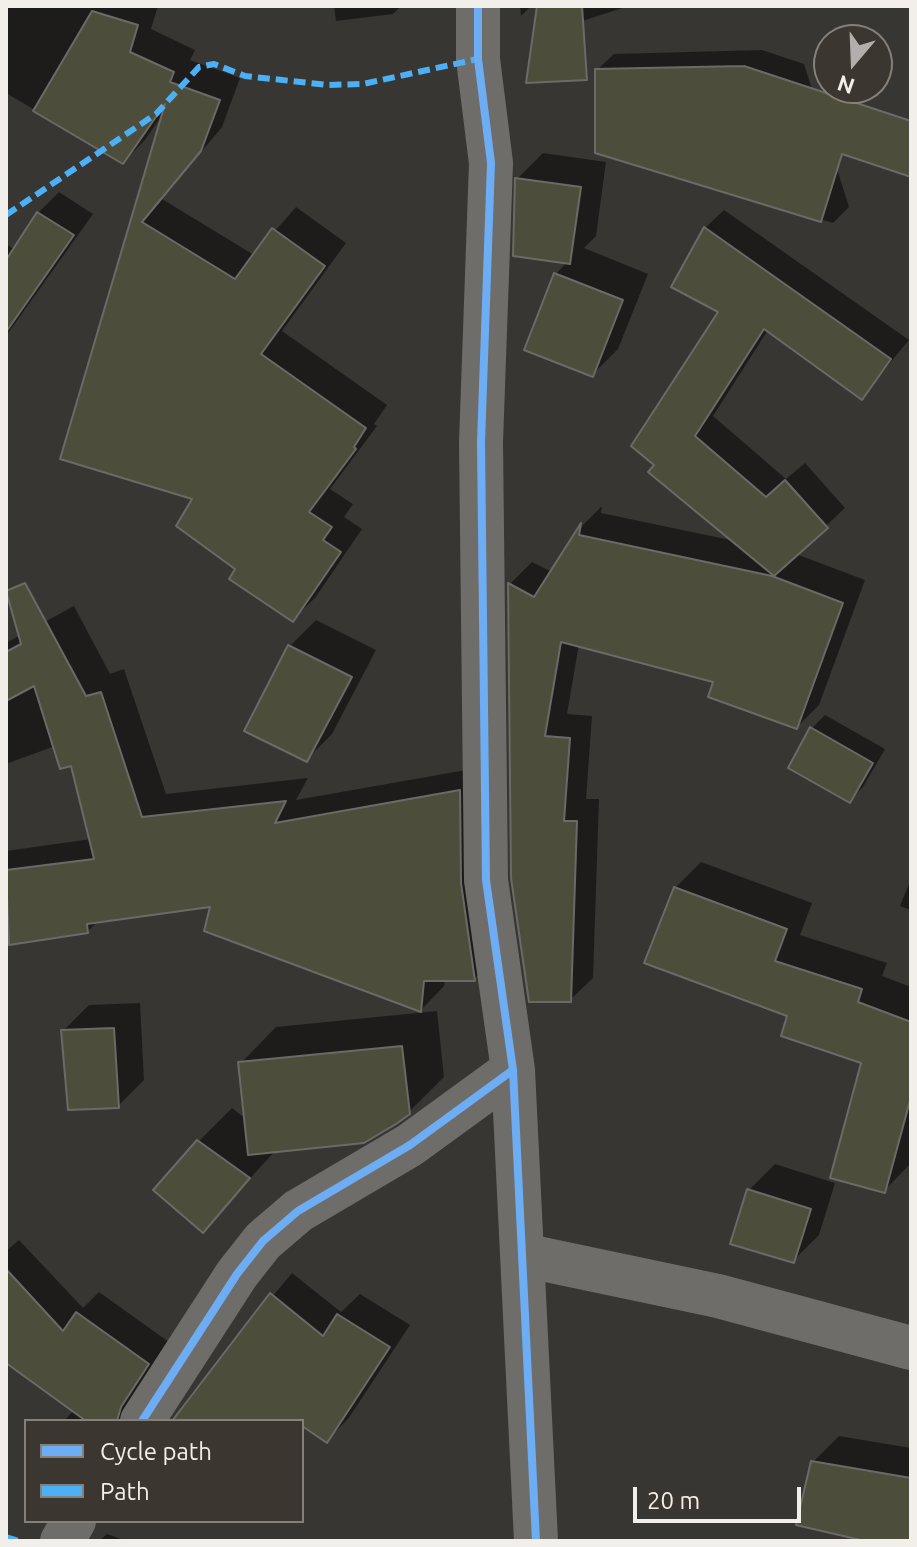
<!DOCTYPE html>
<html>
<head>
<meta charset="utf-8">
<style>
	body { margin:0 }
	#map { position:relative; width:917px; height:1547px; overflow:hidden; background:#383633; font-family:Ubuntu,sans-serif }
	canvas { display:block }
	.frame { position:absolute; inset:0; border:8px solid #f2efeb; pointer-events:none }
	.legend { position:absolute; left:24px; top:1419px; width:280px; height:104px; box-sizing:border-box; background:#3b3730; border:2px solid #84817b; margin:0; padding:10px 14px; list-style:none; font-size:24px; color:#f2efeb }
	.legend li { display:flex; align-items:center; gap:16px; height:40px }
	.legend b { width:40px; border:2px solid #84817b }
	.north { position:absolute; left:813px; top:24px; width:80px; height:80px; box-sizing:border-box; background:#3b3730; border:2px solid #84817b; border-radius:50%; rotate:199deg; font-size:22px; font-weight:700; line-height:32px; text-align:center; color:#f2efeb }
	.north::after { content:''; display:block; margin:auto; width:28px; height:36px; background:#b1aeab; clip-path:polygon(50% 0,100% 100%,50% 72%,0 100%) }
	.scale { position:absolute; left:633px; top:1487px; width:168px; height:36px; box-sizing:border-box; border:4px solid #f2efeb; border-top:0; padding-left:10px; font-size:24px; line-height:28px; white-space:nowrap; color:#f2efeb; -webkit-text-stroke:6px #3b3730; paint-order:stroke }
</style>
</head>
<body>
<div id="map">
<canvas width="917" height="1547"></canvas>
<div class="frame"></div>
<ul class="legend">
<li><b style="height:10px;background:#6dadf4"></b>Cycle path</li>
<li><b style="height:10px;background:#4cb0f7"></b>Path</li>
</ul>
<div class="north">N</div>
<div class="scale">20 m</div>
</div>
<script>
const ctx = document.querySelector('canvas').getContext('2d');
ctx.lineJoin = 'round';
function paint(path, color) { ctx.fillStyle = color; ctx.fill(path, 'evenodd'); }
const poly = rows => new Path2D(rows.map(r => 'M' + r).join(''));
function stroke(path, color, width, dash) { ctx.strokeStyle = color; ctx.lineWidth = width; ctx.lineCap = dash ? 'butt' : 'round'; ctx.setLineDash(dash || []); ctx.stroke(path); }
paint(poly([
	[6,6,158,6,151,29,195,50,190,60,240,78,222,127,162,199,254,255,296,207,346,243,282,331,387,405,374,424,377,426,330,489,353,504,344,517,362,529,315,598,293,619,238,568,195,498,63,458,164,112,145,140,123,162,6,93],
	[334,6,401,6,393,14,336,21],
	[520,6,531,6,521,16],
	[539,6,629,6,535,36],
	[762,50,804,64,849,207,833,223,597,152,597,70,614,54],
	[543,153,606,162,596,236,584,248,648,274,618,349,592,375,556,274,567,262,517,179],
	[59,192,93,214,6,336,6,244,15,250,38,213],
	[724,210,909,340,861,398,768,330,713,416,786,479,805,463,845,508,796,554,865,580,819,705,797,727,716,681,579,644,567,714,592,716,586,799,599,799,593,978,570,1000,513,878,510,584,532,562,552,572,583,525,602,506,601,513,735,541,651,472,721,311,705,228],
	[74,606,110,674,124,669,166,794,308,778,296,800,483,767,498,956,474,979,445,979,444,986,421,1010,213,904,98,921,87,932,6,944,6,851,91,839,72,763,55,746,6,764,6,643],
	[316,620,376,650,332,734,306,760,290,646],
	[825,715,885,749,863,787,850,800,812,728],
	[701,862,812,903,800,935,887,963,882,976,911,987,911,1163,884,1191,863,1062,790,1015,675,888],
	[911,879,911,910,900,906],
	[140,1003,144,1080,118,1106,63,1031,89,1005],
	[437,1011,444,1077,408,1113,276,1150,203,1230,198,1142,232,1108,246,1119,241,1063,276,1027],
	[775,1164,835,1183,819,1235,793,1261,749,1190],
	[19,1240,83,1308,99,1292,169,1342,150,1421,64,1421,74,1410,6,1340,6,1251],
	[292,1273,341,1312,360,1294,410,1325,348,1419,327,1440,302,1421,174,1421,192,1393],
	[839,1436,911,1448,911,1541,873,1541,813,1462],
	[107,1534,127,1541,99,1541]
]), '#0007');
const building = poly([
	[537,6,582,6,587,80,526,83,537,6],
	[92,11,138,25,130,52,174,72,170,82,220,100,201,151,142,222,235,279,272,228,325,266,261,354,366,428,354,447,356,449,309,512,332,527,323,540,341,552,293,622,229,579,235,569,176,526,192,499,60,459,165,104,123,164,33,111,92,11],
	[744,66,911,121,911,177,842,154,821,222,595,153,595,69,744,66],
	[515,178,581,187,570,264,513,256,515,178],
	[37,212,74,235,6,332,6,260,37,212],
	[704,227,891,359,862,400,764,329,695,436,766,497,785,480,828,528,774,576,648,472,654,465,631,446,718,312,671,287,704,227],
	[554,273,623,300,593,377,524,350,554,273],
	[581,523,579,535,772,576,843,603,797,729,708,697,713,682,561,642,545,736,570,738,564,821,577,821,571,1002,529,1002,511,878,508,583,534,597,581,523],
	[25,583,86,696,101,692,142,817,286,801,275,823,460,790,461,883,475,981,424,981,421,1012,204,931,210,907,87,924,88,933,9,945,6,870,94,859,71,766,60,769,34,686,6,701,6,652,21,644,6,591,25,583],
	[288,645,352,677,307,762,244,731,288,645],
	[810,727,873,763,850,803,788,768,810,727],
	[674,887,787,929,775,961,862,989,858,1002,911,1022,911,1097,885,1193,830,1178,861,1063,781,1036,787,1016,644,963,674,887],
	[114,1028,119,1108,68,1110,61,1030,114,1028],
	[402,1046,410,1114,396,1124,364,1143,248,1155,238,1062,402,1046],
	[197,1140,250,1178,203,1233,153,1190,197,1140],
	[747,1189,811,1209,794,1263,730,1244,747,1189],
	[6,1269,63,1331,76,1312,149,1364,121,1407,117,1421,86,1421,6,1363,6,1269],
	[270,1293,323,1336,337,1314,390,1347,327,1443,302,1426,302,1421,172,1421,270,1293],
	[811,1461,911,1478,911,1541,865,1541,796,1525,811,1461]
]);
paint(building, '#4d4d3b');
stroke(building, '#6b6a67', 2);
stroke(poly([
	[478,6,478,59,491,163,481,442,486,880,513,1070,536,1541],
	[523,1255,718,1296,911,1348],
	[142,1421,237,1274,263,1241,298,1211,410,1145,513,1070],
	[62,1541,74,1521]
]), '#6f6d6a', 44);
stroke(poly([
	[6,215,156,114,199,67,214,64,245,76,328,85,363,84,478,59],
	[6,1537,19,1541]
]), '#4cb0f7', 6, [12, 6]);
stroke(poly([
	[478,6,478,59,491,163,481,442,486,880,513,1070,536,1541],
	[142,1421,237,1274,263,1241,298,1211,410,1145,513,1070]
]), '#6dadf4', 8);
</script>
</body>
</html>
